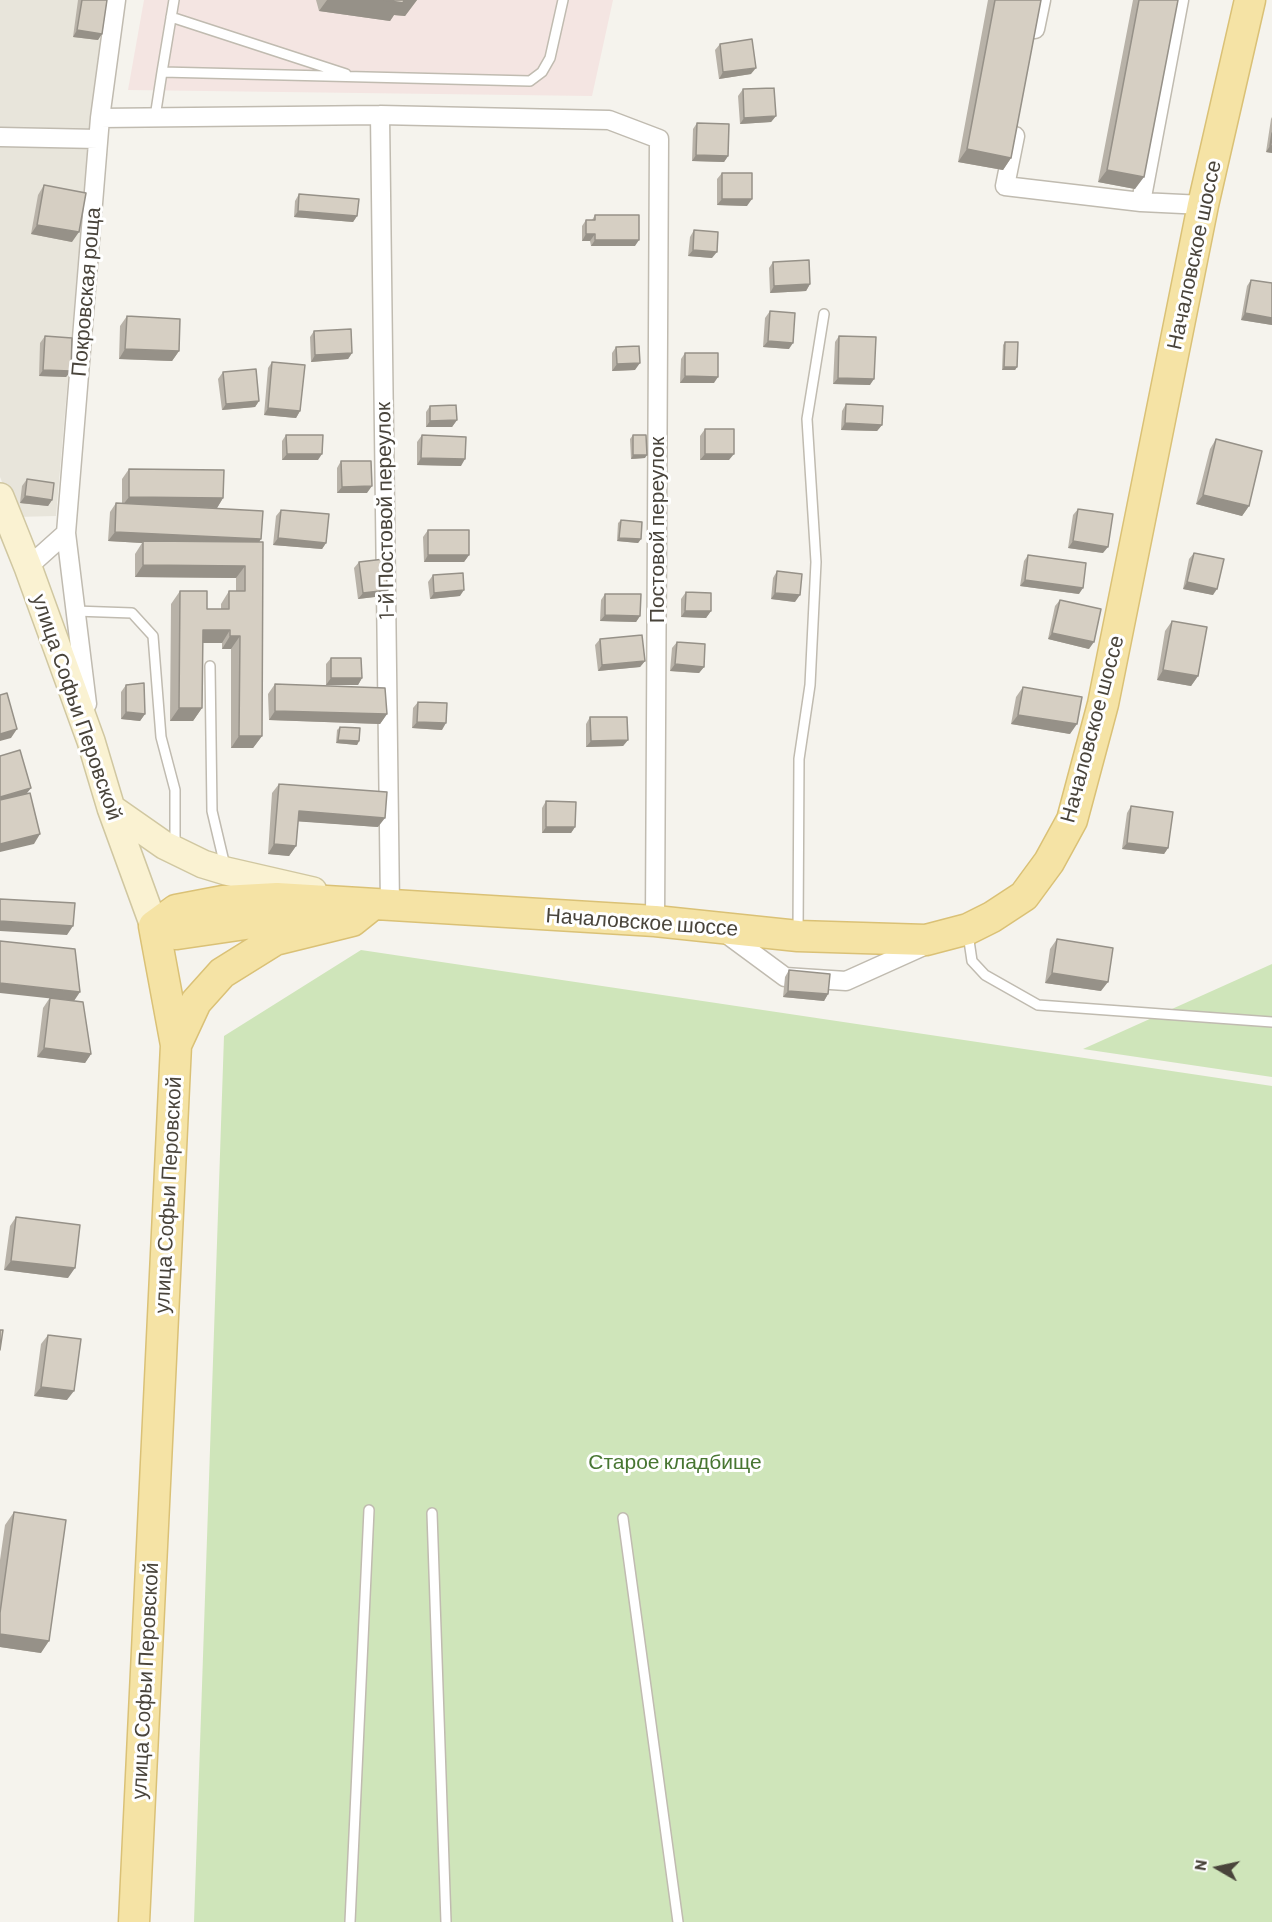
<!DOCTYPE html>
<html>
<head>
<meta charset="utf-8">
<style>
	body { margin:0 }
	#map { position:relative; width:1272px; height:1922px; overflow:hidden; background:#f5f3ed; font-family:Barlow,sans-serif }
	canvas { display:block }
	.north { position:absolute; left:1188px; top:1838px; width:60px; height:60px; -webkit-text-stroke:4px #fff; paint-order:stroke; rotate:279deg; font-size:16px; font-weight:700; line-height:24px; text-align:center; color:#49443b }
	.north::after { content:''; display:block; margin:auto; width:21px; height:27px; background:#49443b; clip-path:polygon(50% 0,100% 100%,50% 72%,0 100%) }
</style>
</head>
<body>
<div id="map">
<canvas width="1272" height="1922"></canvas>
<div class="north">N</div>
</div>
<script>
const ctx = document.querySelector('canvas').getContext('2d');
ctx.lineJoin = 'round';
function paint(path, color) { ctx.fillStyle = color; ctx.fill(path, 'evenodd'); }
const poly = rows => new Path2D(rows.map(r => 'M' + r).join(''));
function stroke(path, color, width, dash) { ctx.strokeStyle = color; ctx.lineWidth = width; ctx.lineCap = dash ? 'butt' : 'round'; ctx.setLineDash(dash || []); ctx.stroke(path); }
function drawText(font, color, halo, rows, align = 'center') {
  ctx.font = font + ' Barlow,sans-serif'; ctx.lineWidth = 6; ctx.setLineDash([]); ctx.textBaseline = 'middle'; ctx.strokeStyle = halo; ctx.fillStyle = color; for (const [text, x, y, turn = 0] of rows) {
    ctx.save(); ctx.translate(x, y); ctx.rotate((+turn || 0) * Math.PI / 180); ctx.textAlign = isNaN(turn) ? turn : align; if (halo) ctx.strokeText(text, 0, 0); ctx.fillText(text, 0, 0); ctx.restore();
  }
}
paint(poly([
	[0,0,105,0,90,125,56,516,16,517,0,477]
]), '#e8e5db');
paint(poly([
	[144,0,613,0,592,96,128,90]
]), '#f4e5e2');
paint(poly([
	[361,950,1272,1086,1272,1922,194,1922,224,1036],
	[1272,964,1272,1077,1083,1049]
]), '#cfe5ba');
const lane = poly([
	[171,17,346,74],
	[162,72,174,0],
	[155,117,162,72,530,81,542,72,550,58,563,0],
	[75,611,132,613,153,636,161,737,175,790,175,846],
	[210,666,212,811,225,866],
	[798,933,799,759,810,685,816,562,807,419,824,314],
	[968,934,972,961,985,975,1038,1005,1272,1022],
	[432,1513,446,1922],
	[623,1518,678,1922],
	[350,1922,369,1510]
]);
const street = poly([
	[1035,29,1041,0],
	[380,115,390,906],
	[100,118,380,115,609,120,659,139,655,921],
	[1015,136,1005,186,1141,202,1203,205],
	[0,137,98,139],
	[1141,202,1179,0],
	[66,533,87,704],
	[28,567,66,533,100,118,116,0],
	[724,932,785,977,846,981,926,945]
]);
const secondary = poly([
	[0,497,28,567,91,741,111,808,154,926],
	[111,808,164,845,203,864,226,871,313,891]
]);
const primary = poly([
	[154,926,176,910,223,901,277,898,655,921,798,936,926,940,968,929,992,917,1024,896,1049,862,1072,820,1103,704,1203,205,1250,0],
	[154,926,177,934,307,915],
	[176,1045,196,1002,222,973,275,940,352,921,372,905],
	[134,1922,176,1045,154,926]
]);
stroke(lane, '#c0bbb0', 12);
stroke(street, '#c0bbb0', 21);
stroke(secondary, '#d0c7a1', 30);
stroke(primary, '#dac176', 33);
stroke(lane, '#fff', 9);
stroke(street, '#fff', 18);
stroke(secondary, '#faf2d2', 27);
stroke(primary, '#f5e3a5', 30);
paint(poly([
	[78,0,107,0,98,40,73,37],
	[314,0,417,0,405,16,394,15,390,21,319,11,316,0],
	[988,0,1041,0,1011,158,1003,170,958,162],
	[1133,0,1178,0,1135,189,1098,182],
	[720,44,751,74,719,79,715,50],
	[743,89,776,116,771,122,740,124,738,96],
	[1272,117,1272,153,1266,152,1271,119],
	[697,123,728,156,724,162,692,161,693,129],
	[722,173,747,206,717,205,717,179],
	[44,185,72,242,31,234,38,195],
	[299,194,357,216,353,222,294,217,295,201],
	[595,215,635,246,591,246,590,241,582,241,582,226,586,220,592,220],
	[694,230,712,258,688,256,690,237],
	[773,262,810,284,806,291,770,293,769,268],
	[1251,280,1272,283,1272,325,1241,320,1247,286],
	[770,311,789,349,763,347,765,318],
	[127,316,179,351,172,361,119,359,120,326],
	[314,331,352,353,348,359,311,362,310,337],
	[45,336,71,371,66,377,39,376,40,343],
	[839,336,870,385,833,384,835,342],
	[1005,342,1017,367,1015,370,1002,370,1003,345],
	[616,347,635,370,612,371,612,353],
	[685,353,714,383,680,383,681,359],
	[272,362,300,411,296,418,264,415,268,368],
	[223,372,259,401,255,407,222,410,218,379],
	[846,404,882,425,877,431,841,430,842,411],
	[430,406,457,420,452,427,426,427,426,412],
	[705,429,729,460,700,460,700,436],
	[286,435,318,460,282,460,282,441],
	[422,435,461,466,417,465,417,442],
	[633,435,645,458,631,459,630,439],
	[1216,439,1249,506,1242,516,1196,504,1210,449],
	[341,461,367,493,337,493,337,468],
	[129,469,223,498,217,508,197,507,259,542,262,736,253,748,231,748,231,649,222,649,222,643,203,643,202,708,193,721,170,721,171,604,180,591,207,609,221,609,221,604,229,591,236,591,236,578,135,577,135,554,142,543,108,541,110,512,116,503,122,503,122,479],
	[27,479,52,500,48,506,20,503,22,486],
	[1078,509,1103,553,1068,548,1073,515],
	[281,510,326,543,322,549,273,545,276,516],
	[621,520,641,539,638,543,617,541,618,523],
	[428,530,469,555,464,562,424,562,423,537],
	[1194,553,1213,595,1183,589,1189,559],
	[1028,555,1079,594,1020,586,1024,561],
	[359,562,383,596,358,599,354,568],
	[777,571,795,602,771,599,773,578],
	[433,575,460,596,430,599,428,582],
	[686,592,711,611,706,618,681,617,681,599],
	[605,594,640,616,636,622,600,621,601,600],
	[1060,600,1089,649,1048,639,1055,606],
	[1172,621,1198,676,1191,686,1157,680,1165,631],
	[600,639,645,661,640,667,598,671,595,645],
	[677,642,704,667,699,673,670,671,672,648],
	[331,658,362,678,358,685,326,685,326,664],
	[275,684,387,714,380,724,269,720,268,694],
	[126,685,145,714,140,721,121,719,121,692],
	[1023,687,1070,734,1011,724,1016,697],
	[418,702,442,730,412,728,413,708],
	[590,717,628,740,623,746,586,747,586,724],
	[340,727,359,741,357,745,336,743,337,730],
	[279,784,378,827,298,821,296,846,289,856,268,854,272,793],
	[546,801,575,827,571,833,542,833,542,808],
	[1131,806,1168,848,1164,854,1122,849,1127,813],
	[1057,939,1101,991,1045,983,1050,949],
	[789,970,828,994,824,1001,783,997,785,977],
	[49,999,74,1001,91,1054,85,1063,37,1057,43,1008],
	[16,1217,68,1278,4,1270,10,1226],
	[48,1335,67,1400,34,1396,41,1344],
	[14,1512,41,1653,0,1647,0,1560,5,1525]
]), '#b8b2a8');
paint(poly([
	[327,0,417,0,405,16,394,15,390,21,319,11],
	[77,30,102,34,98,40,73,37],
	[756,68,751,74,719,79,723,72],
	[776,116,771,122,740,124,744,118],
	[1270,146,1272,146,1272,153,1266,152],
	[967,149,1011,158,1003,170,958,162],
	[696,155,728,156,724,162,692,161],
	[1107,170,1144,177,1135,189,1098,182],
	[722,199,752,199,747,206,717,205],
	[298,211,357,216,353,222,294,217],
	[37,225,79,232,72,242,31,234],
	[586,234,595,234,590,241,582,241],
	[595,240,639,240,635,246,591,246],
	[693,250,717,252,712,258,688,256],
	[810,284,806,291,770,293,774,286],
	[1245,313,1272,318,1272,325,1241,320],
	[768,341,793,343,789,349,763,347],
	[125,349,179,351,172,361,119,359],
	[352,353,348,359,311,362,315,355],
	[640,363,635,370,612,371,617,364],
	[1004,367,1017,367,1015,370,1002,370],
	[43,370,71,371,66,377,39,376],
	[685,376,718,377,714,383,680,383],
	[838,378,874,379,870,385,833,384],
	[259,401,255,407,222,410,226,404],
	[268,408,300,411,296,418,264,415],
	[457,420,452,427,426,427,430,421],
	[845,423,882,425,877,431,841,430],
	[287,454,322,454,318,460,282,460],
	[705,454,734,454,729,460,700,460],
	[633,455,647,455,645,458,631,459],
	[421,458,465,459,461,466,417,465],
	[372,486,367,493,337,493,342,487],
	[1203,495,1249,506,1242,516,1196,504],
	[25,496,52,500,48,506,20,503],
	[129,497,223,498,217,508,122,506],
	[115,532,261,539,255,549,143,541,142,543,108,541],
	[278,538,326,543,322,549,273,545],
	[619,538,641,539,638,543,617,541],
	[1073,541,1108,547,1103,553,1068,548],
	[428,555,469,555,464,562,424,562],
	[143,565,245,566,236,578,135,577],
	[1025,580,1083,588,1079,594,1020,586],
	[1187,582,1217,589,1213,595,1183,589],
	[388,590,383,596,358,599,363,593],
	[464,590,460,596,430,599,434,593],
	[775,593,800,595,795,602,771,599],
	[685,611,711,611,706,618,681,617],
	[605,615,640,616,636,622,600,621],
	[203,630,230,630,222,643,194,643],
	[1052,633,1094,642,1089,649,1048,639],
	[230,636,240,636,231,649,222,649],
	[645,661,640,667,598,671,602,665],
	[675,664,704,667,699,673,670,671],
	[1163,670,1198,676,1191,686,1157,680],
	[331,678,362,678,358,685,326,685],
	[179,708,202,708,193,721,170,721],
	[275,711,387,714,380,724,269,720],
	[126,712,145,714,140,721,121,719],
	[1018,715,1077,724,1070,734,1011,724],
	[417,722,446,723,442,730,412,728],
	[17,729,11,738,0,741,0,734],
	[239,736,262,736,253,748,231,748],
	[338,740,359,741,357,745,336,743],
	[628,740,623,746,586,747,591,741],
	[31,788,24,797,0,804,0,797],
	[299,811,385,818,378,827,292,821],
	[546,827,575,827,571,833,542,833],
	[40,834,34,844,0,852,0,844],
	[1127,843,1168,848,1164,854,1122,849],
	[274,844,296,846,289,856,268,854],
	[0,921,73,926,67,935,0,931],
	[1052,973,1108,982,1101,991,1045,983],
	[0,983,80,992,74,1001,0,993],
	[788,991,828,994,824,1001,783,997],
	[44,1048,91,1054,85,1063,37,1057],
	[11,1261,75,1268,68,1278,4,1270],
	[41,1387,74,1391,67,1400,34,1396],
	[0,1634,49,1641,41,1653,0,1647]
]), '#969188');
const building = poly([
	[82,0,107,0,102,34,77,30,82,0],
	[384,0,404,0,403,3,384,0],
	[995,0,1041,0,1011,158,967,149,995,0],
	[1139,0,1178,0,1144,177,1107,170,1139,0],
	[752,39,756,68,723,72,720,44,752,39],
	[774,88,776,116,744,118,743,89,774,88],
	[697,123,729,124,728,156,696,155,697,123],
	[1272,133,1272,146,1270,146,1272,133],
	[722,173,752,173,752,199,722,199,722,173],
	[44,185,86,193,79,232,37,225,44,185],
	[299,194,359,199,357,216,298,211,299,194],
	[595,215,639,215,639,240,595,240,595,234,586,234,586,220,595,220,595,215],
	[694,230,718,232,717,252,693,250,694,230],
	[809,260,810,284,774,286,773,262,809,260],
	[1251,280,1272,283,1272,318,1245,313,1251,280],
	[770,311,795,313,793,343,768,341,770,311],
	[127,316,180,319,179,351,125,349,127,316],
	[351,329,352,353,315,355,314,331,351,329],
	[45,336,72,338,71,371,43,370,45,336],
	[839,336,876,337,874,379,838,378,839,336],
	[1005,342,1018,342,1017,367,1004,367,1005,342],
	[639,346,640,363,617,364,616,347,639,346],
	[685,353,718,353,718,377,685,376,685,353],
	[272,362,305,365,300,411,268,408,272,362],
	[256,369,259,401,226,404,223,372,256,369],
	[846,404,883,406,882,425,845,423,846,404],
	[456,405,457,420,430,421,430,406,456,405],
	[705,429,734,429,734,454,705,454,705,429],
	[286,435,323,435,322,454,287,454,286,435],
	[422,435,466,437,465,459,421,458,422,435],
	[633,435,646,435,647,455,633,455,633,435],
	[1216,439,1262,451,1249,506,1203,495,1216,439],
	[341,461,371,461,372,486,342,487,341,461],
	[129,469,224,470,223,498,129,497,129,469],
	[27,479,54,483,52,500,25,496,27,479],
	[116,503,263,511,261,539,115,532,116,503],
	[1078,509,1113,514,1108,547,1073,541,1078,509],
	[281,510,329,514,326,543,278,538,281,510],
	[621,520,642,522,641,539,619,538,621,520],
	[428,530,469,530,469,555,428,555,428,530],
	[143,541,263,542,262,736,239,736,240,636,230,636,230,630,203,630,202,708,179,708,180,591,207,591,207,609,229,609,229,591,245,591,245,566,143,565,143,541],
	[1194,553,1224,559,1217,589,1187,582,1194,553],
	[1028,555,1086,563,1083,588,1025,580,1028,555],
	[384,559,388,590,363,593,359,562,384,559],
	[777,571,802,574,800,595,775,593,777,571],
	[463,573,464,590,434,593,433,575,463,573],
	[686,592,711,593,711,611,685,611,686,592],
	[605,594,641,594,640,616,605,615,605,594],
	[1060,600,1101,609,1094,642,1052,633,1060,600],
	[1172,621,1207,627,1198,676,1163,670,1172,621],
	[642,635,645,661,602,665,600,639,642,635],
	[677,642,705,644,704,667,675,664,677,642],
	[331,658,361,658,362,678,331,678,331,658],
	[144,683,145,714,126,712,126,685,144,683],
	[275,684,385,688,387,714,275,711,275,684],
	[1023,687,1082,697,1077,724,1018,715,1023,687],
	[7,693,17,729,0,734,0,695,7,693],
	[418,702,447,703,446,723,417,722,418,702],
	[590,717,627,717,628,740,591,741,590,717],
	[340,727,360,728,359,741,338,740,340,727],
	[20,750,31,788,0,797,0,756,20,750],
	[279,784,387,792,385,818,299,811,296,846,274,844,279,784],
	[30,793,40,834,0,844,0,800,30,793],
	[546,801,576,802,575,827,546,827,546,801],
	[1131,806,1173,812,1168,848,1127,843,1131,806],
	[0,899,75,903,73,926,0,921,0,899],
	[1057,939,1113,948,1108,982,1052,973,1057,939],
	[0,941,75,949,80,992,0,983,0,941],
	[789,970,830,974,828,994,788,991,789,970],
	[50,998,83,1002,91,1054,44,1048,50,998],
	[16,1217,80,1225,75,1268,11,1261,16,1217],
	[0,1330,3,1330,0,1350,0,1330],
	[48,1335,81,1339,74,1391,41,1387,48,1335],
	[14,1512,66,1520,49,1641,0,1634,0,1613,14,1512]
]);
paint(building, '#d6cfc3');
stroke(building, '#969188', 1.5);
drawText('21px', '#49443b', '#fff', [
	["Началовское шоссе",1194,255,-78],
	["Покровская роща",86,292,-85],
	["1-й Постовой переулок",385,511,-91],
	["Постовой переулок",657,530,-90],
	["улица Софьи Перовской",77,707,71],
	["Началовское шоссе",1092,729,-75],
	["Началовское шоссе",642,922,4],
	["улица Софьи Перовской",168,1195,-87],
	["улица Софьи Перовской",145,1681,-87]
]);
drawText('21px', '#487632', '#fff', [
	["Старое кладбище",675,1462]
]);
</script>
</body>
</html>
